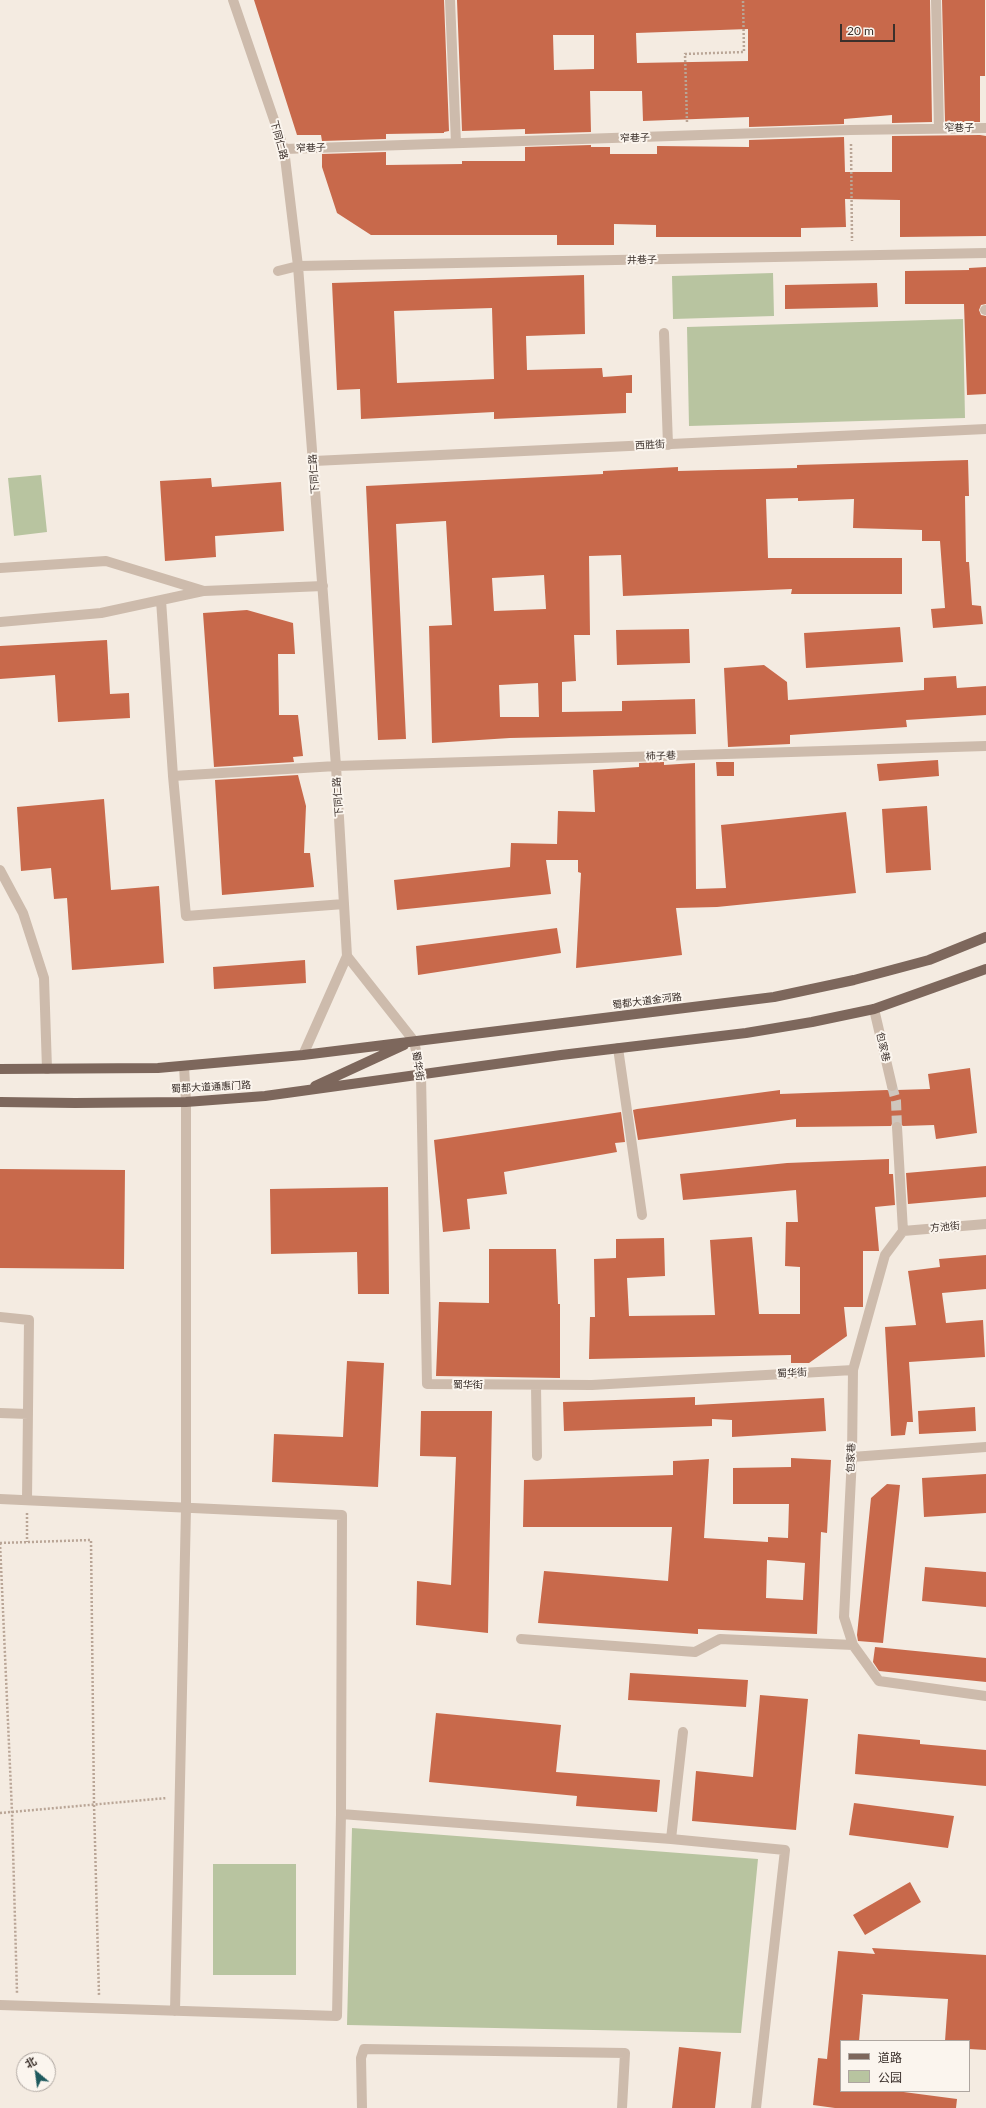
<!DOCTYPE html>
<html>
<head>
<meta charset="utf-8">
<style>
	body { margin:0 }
	#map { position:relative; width:986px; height:2108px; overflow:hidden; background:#f4ebe1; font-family:Lato,"Noto Sans SC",sans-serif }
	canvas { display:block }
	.legend { position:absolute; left:840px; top:2040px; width:130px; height:52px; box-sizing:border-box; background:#fbf5ee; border:1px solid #aea6a0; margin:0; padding:5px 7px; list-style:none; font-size:12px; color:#3b302b }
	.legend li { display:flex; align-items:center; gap:8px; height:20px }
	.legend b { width:20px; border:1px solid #aea6a0 }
	.north { position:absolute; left:16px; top:2052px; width:40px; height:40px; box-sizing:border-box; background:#fbf5ee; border:1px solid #aea6a0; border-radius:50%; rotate:331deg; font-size:11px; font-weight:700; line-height:16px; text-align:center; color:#3b302b }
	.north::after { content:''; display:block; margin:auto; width:14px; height:18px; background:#1f5a5e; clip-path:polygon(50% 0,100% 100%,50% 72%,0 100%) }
	.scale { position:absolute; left:840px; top:24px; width:55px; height:18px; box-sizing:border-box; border:2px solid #3b302b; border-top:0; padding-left:5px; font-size:12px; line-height:14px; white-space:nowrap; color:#3b302b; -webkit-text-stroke:3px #fbf5ee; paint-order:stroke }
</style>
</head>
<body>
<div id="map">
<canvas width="986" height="2108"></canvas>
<ul class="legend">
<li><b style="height:5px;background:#7d675c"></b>道路</li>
<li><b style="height:11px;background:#b8c4a0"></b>公园</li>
</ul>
<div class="north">北</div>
<div class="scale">20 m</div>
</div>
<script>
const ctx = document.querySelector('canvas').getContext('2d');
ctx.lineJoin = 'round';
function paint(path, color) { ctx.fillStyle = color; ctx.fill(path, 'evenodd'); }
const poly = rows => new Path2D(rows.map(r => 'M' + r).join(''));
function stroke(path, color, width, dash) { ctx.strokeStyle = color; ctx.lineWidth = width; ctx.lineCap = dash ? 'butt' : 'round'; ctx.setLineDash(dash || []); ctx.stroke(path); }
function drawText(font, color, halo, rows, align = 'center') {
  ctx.font = font + ' Lato,"Noto Sans SC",sans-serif'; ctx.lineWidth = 4; ctx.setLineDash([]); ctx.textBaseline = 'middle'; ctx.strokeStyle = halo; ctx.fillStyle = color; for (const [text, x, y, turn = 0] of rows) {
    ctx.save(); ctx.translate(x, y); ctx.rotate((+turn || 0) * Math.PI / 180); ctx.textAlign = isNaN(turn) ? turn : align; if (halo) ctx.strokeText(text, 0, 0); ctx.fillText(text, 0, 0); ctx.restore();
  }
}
paint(poly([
	[773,273,774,316,673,319,672,276],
	[963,319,965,418,689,426,687,327],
	[41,475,47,532,14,536,8,478],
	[352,1828,758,1859,741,2033,347,2025],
	[213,1864,296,1864,296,1975,213,1975]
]), '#b8c4a0');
paint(poly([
	[254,0,444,0,449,131,444,132,444,133,386,134,386,139,322,141,321,135,297,135],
	[457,0,930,0,932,122,892,123,892,115,844,119,844,124,749,127,749,117,643,121,642,91,590,91,591,132,525,134,525,129,462,131],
	[748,29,748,61,637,63,636,33],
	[553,35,594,35,594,69,554,70],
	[942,0,985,0,985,76,980,76,980,122,945,122],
	[980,135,986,136,986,236,900,237,900,200,845,199,846,227,801,228,801,237,656,237,656,225,614,224,614,245,557,245,557,235,371,235,337,213,322,167,322,154,386,152,386,165,462,164,462,161,525,161,525,147,591,145,591,147,610,147,610,154,657,154,657,146,749,147,749,140,844,137,845,172,892,172,892,136],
	[986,267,986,304,981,305,979,310,981,315,986,316,986,394,967,395,964,304,905,304,905,271,969,270,969,268],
	[584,275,585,334,526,336,527,370,602,368,603,377,632,375,632,393,626,393,626,413,494,419,494,412,361,419,360,389,337,390,332,283],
	[492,308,494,379,397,383,394,311],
	[877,283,878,307,785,309,785,285],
	[968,460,969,496,965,496,966,562,969,562,972,605,981,606,983,624,933,628,931,609,945,608,940,541,922,541,922,530,853,528,854,499,798,501,798,498,766,499,768,558,902,558,902,594,791,594,792,589,623,596,621,555,589,556,590,635,574,635,576,681,562,682,562,712,622,711,622,701,695,699,696,734,510,738,432,743,429,626,452,625,446,521,396,524,406,739,378,740,366,486,603,474,603,471,678,467,678,471,797,468,797,465],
	[544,575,546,609,494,611,492,578],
	[538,683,539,717,500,717,499,685],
	[211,478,212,487,281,482,284,531,215,536,216,557,165,561,160,481],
	[247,610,293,623,295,654,278,654,279,715,298,715,303,756,293,757,294,762,214,767,203,613],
	[900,627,903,662,806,668,804,633],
	[689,629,690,663,617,665,616,630],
	[107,640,110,694,129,693,130,718,58,722,55,675,0,679,0,646],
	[764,665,787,682,788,700,924,690,924,678,956,676,957,688,986,686,986,715,906,720,907,727,790,735,790,744,728,747,724,668],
	[938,760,939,776,879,781,877,764],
	[664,762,664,765,695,763,696,889,726,888,721,825,846,812,856,893,717,907,676,908,682,955,576,968,581,873,578,872,578,860,546,860,551,894,397,910,394,880,510,867,511,843,557,844,558,811,595,812,593,770,639,767,639,763],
	[716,762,734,762,734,776,717,776],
	[298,775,306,806,304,853,310,853,314,887,222,895,215,780],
	[104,799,111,890,159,886,164,963,72,970,67,898,54,899,51,868,21,871,17,807],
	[927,806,931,870,886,873,882,809],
	[557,928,561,953,418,975,416,946],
	[305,960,306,983,214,989,213,967],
	[970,1068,977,1133,936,1139,934,1125,903,1126,897,1121,893,1122,891,1126,796,1127,796,1119,638,1140,633,1110,637,1109,780,1090,780,1094,887,1090,893,1092,897,1090,930,1089,928,1074],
	[621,1112,625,1142,615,1143,617,1152,504,1172,507,1194,467,1199,470,1229,443,1232,434,1140],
	[889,1159,889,1174,893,1174,895,1205,875,1207,879,1251,863,1251,863,1307,844,1307,847,1336,809,1363,791,1363,791,1355,589,1359,590,1317,595,1317,594,1259,616,1258,616,1239,664,1238,665,1276,627,1278,629,1316,715,1315,710,1240,752,1237,759,1314,800,1314,800,1267,785,1266,786,1222,798,1222,796,1190,683,1200,680,1174,787,1163],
	[986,1166,986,1197,908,1204,906,1173],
	[0,1169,125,1170,124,1269,0,1268],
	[388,1187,389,1294,358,1294,357,1252,271,1254,270,1189],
	[489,1249,556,1249,558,1304,560,1304,560,1378,436,1376,439,1302,489,1303],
	[986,1255,986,1289,942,1293,946,1323,983,1320,985,1357,909,1362,913,1422,907,1422,905,1435,891,1436,885,1327,916,1325,908,1271,940,1267,939,1259],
	[347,1361,384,1363,378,1487,272,1482,274,1434,343,1437],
	[695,1397,695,1405,824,1398,826,1431,732,1437,732,1420,712,1419,712,1426,564,1431,563,1402],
	[975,1407,976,1431,919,1434,918,1411],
	[421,1411,492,1411,488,1633,416,1625,417,1581,451,1585,456,1457,420,1456],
	[791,1458,831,1460,827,1533,821,1532,817,1634,698,1629,698,1634,538,1623,544,1571,668,1581,672,1527,523,1527,524,1480,673,1475,673,1461,709,1459,704,1538,768,1542,768,1537,788,1538,789,1504,733,1504,733,1468,791,1467],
	[767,1560,805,1563,803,1600,766,1598],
	[986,1474,986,1513,924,1517,922,1478],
	[887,1484,900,1485,883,1643,858,1641,857,1635,871,1498],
	[925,1567,986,1572,986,1607,922,1601],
	[875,1647,986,1658,986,1682,879,1671,873,1662],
	[630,1673,748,1680,746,1707,628,1700],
	[760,1695,808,1699,796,1830,692,1821,696,1771,753,1777],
	[436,1713,561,1725,556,1772,660,1780,657,1812,576,1806,577,1796,429,1782],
	[858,1734,920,1740,920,1744,986,1750,986,1786,855,1774],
	[854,1803,954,1816,948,1848,849,1835],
	[910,1882,921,1902,865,1935,853,1915],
	[872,1948,986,1955,986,2050,969,2049,969,2041,945,2041,948,1999,861,1994,863,1995,859,2041,841,2041,841,2091,896,2091,957,2099,956,2108,835,2108,813,2105,818,2058,827,2059,838,1951,875,1954],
	[679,2047,721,2052,715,2108,672,2108]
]), '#c8694b');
stroke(poly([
	[892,1086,896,1101,897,1127]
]), '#cfc6bd', 10, [10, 5]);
stroke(poly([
	[687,122,685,54,744,52,743,0],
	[851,144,852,241],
	[27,1513,27,1542],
	[0,1543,91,1540,94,1804,99,1995],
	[0,1543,12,1812,17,1993],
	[0,1813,167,1798]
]), '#b9a596', 2.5, [2, 2]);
stroke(poly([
	[233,0,284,149,298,266,336,766,347,956,303,1055],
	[450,0,456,143],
	[936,0,939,128],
	[284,149,850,130,986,128],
	[278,271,298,266,986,253],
	[985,310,986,310],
	[664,333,668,445],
	[314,461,986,429],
	[0,568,106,561,204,591,323,586],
	[161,600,173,776,336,766,986,746],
	[0,622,101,613,203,591],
	[173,776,186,916,344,904],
	[0,870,23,913,44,978,47,1069],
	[347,956,414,1041,421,1075,427,1384,592,1385,853,1370],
	[874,1009,892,1086],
	[618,1048,642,1215],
	[897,1127,903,1231,885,1255,853,1370,852,1457,844,1617,853,1645,879,1681,986,1696],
	[903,1231,986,1224],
	[0,1317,29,1320,27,1500],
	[536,1385,537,1456],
	[0,1413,28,1414],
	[852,1457,986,1447],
	[0,1499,342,1515,341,1814,337,2016,0,2005],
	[521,1639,695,1652,720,1639,853,1645],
	[341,1814,671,1839,785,1850,756,2108],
	[671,1839,683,1732],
	[175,2011,186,1508,186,1102,184,1066],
	[362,2108,361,2058,364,2049,625,2053,622,2108]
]), '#cdbbac', 10);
stroke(poly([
	[0,1069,158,1068,303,1055,774,997,854,980,929,960,986,937],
	[315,1086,404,1045],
	[0,1102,75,1103,186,1102,265,1096,561,1055,746,1033,812,1022,874,1009,986,969]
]), '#7d675c', 10);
drawText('10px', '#3b302b', '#fbf5ee', [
	["窄巷子",959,128],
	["窄巷子",635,138,-2],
	["下同仁路",279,140,75],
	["窄巷子",311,148,-2],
	["井巷子",642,260,-1],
	["西胜街",650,445,-3],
	["下同仁路",314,474,-94],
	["柿子巷",661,756,-2],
	["下同仁路",338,797,-94],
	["蜀都大道金河路",647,1001,-7],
	["包家巷",883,1047,77],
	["蜀华街",418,1066,81],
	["蜀都大道通惠门路",211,1087,-3],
	["方池街",945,1227,-5],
	["蜀华街",792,1373,-3],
	["蜀华街",468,1385],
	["包家巷",851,1458,-88]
]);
</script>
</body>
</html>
